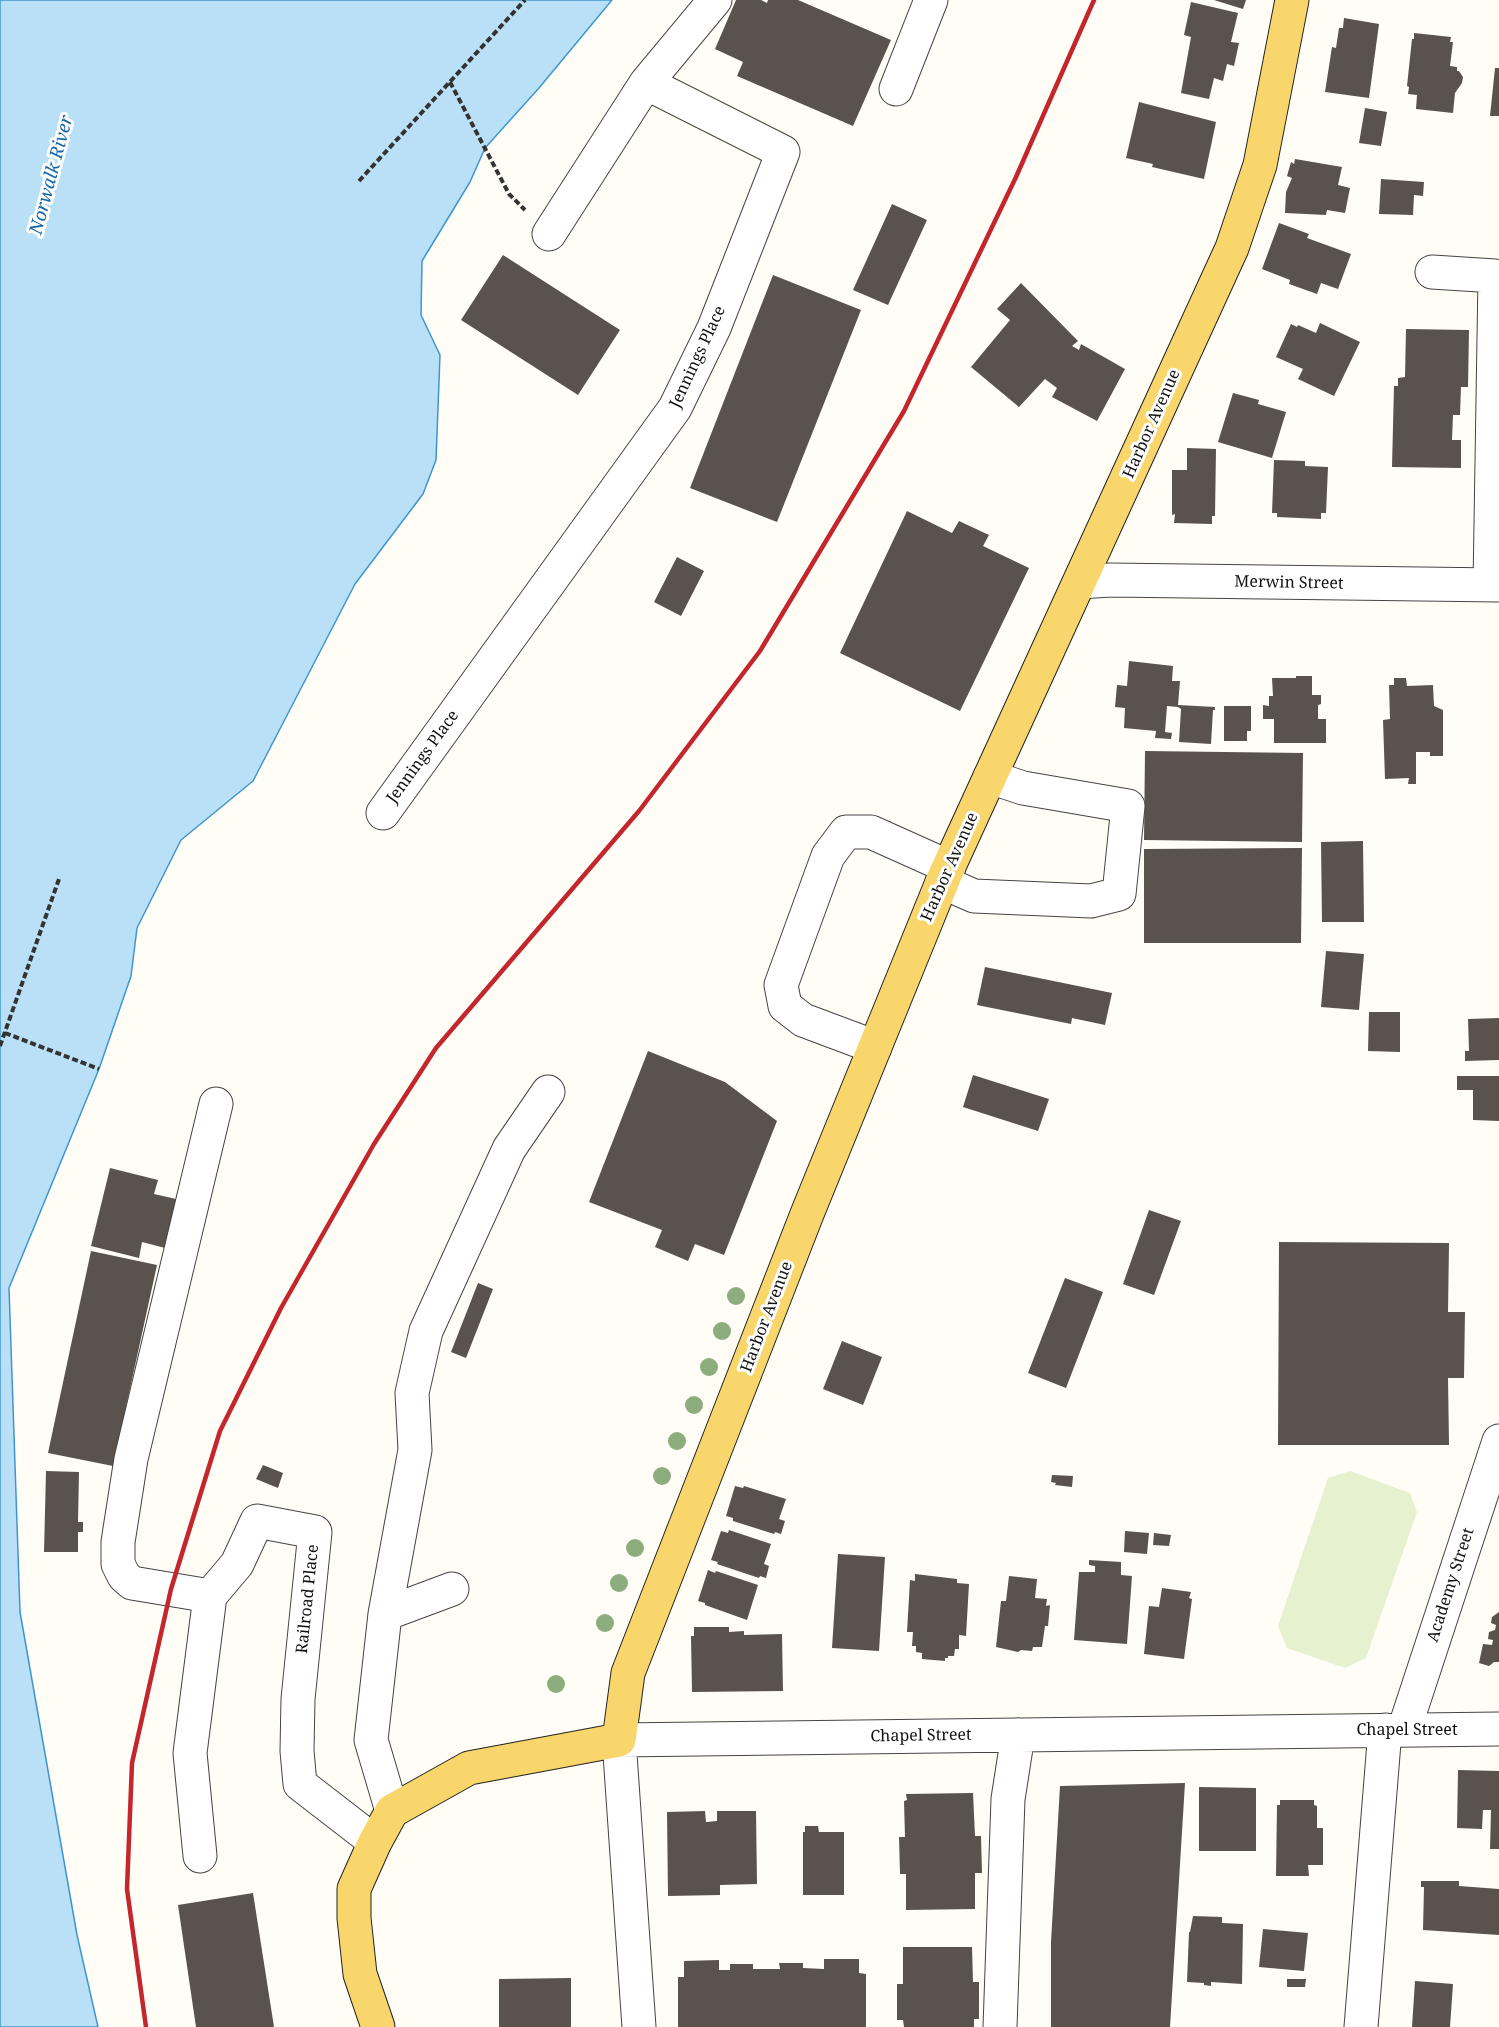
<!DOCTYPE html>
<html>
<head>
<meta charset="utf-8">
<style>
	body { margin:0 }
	canvas { display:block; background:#fffdf5 }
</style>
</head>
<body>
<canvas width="1499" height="2027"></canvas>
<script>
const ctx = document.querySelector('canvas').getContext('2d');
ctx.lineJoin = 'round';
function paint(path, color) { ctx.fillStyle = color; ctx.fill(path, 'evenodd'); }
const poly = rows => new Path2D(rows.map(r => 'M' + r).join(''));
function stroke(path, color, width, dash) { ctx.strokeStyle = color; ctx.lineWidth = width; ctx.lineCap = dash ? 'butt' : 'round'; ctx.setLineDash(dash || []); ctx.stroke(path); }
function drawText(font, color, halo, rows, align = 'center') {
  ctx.font = font + ' "Noto Serif",serif'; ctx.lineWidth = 6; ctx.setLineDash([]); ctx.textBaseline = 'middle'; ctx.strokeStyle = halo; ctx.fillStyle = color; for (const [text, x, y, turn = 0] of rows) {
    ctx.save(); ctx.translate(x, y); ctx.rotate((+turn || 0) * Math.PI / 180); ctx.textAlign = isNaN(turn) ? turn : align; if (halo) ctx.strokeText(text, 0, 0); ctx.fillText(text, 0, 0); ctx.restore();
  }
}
paint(poly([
	[1350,1471,1410,1493,1417,1512,1366,1658,1345,1668,1287,1648,1278,1626,1328,1478]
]), '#e6f2cf');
const water = poly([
	[0,0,612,0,539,88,485,148,470,182,422,261,421,315,440,355,436,460,423,494,355,584,253,781,181,840,137,928,131,976,99,1069,9,1288,20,1612,77,1935,98,2027,0,2027,0,0]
]);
paint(water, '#b9e0f7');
stroke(water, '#3f96cf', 1.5);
paint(poly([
	[736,0,761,0,767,3,768,0,798,0,891,40,853,126,737,76,743,62,715,49],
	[1214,0,1246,0,1243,9],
	[1191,2,1238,13,1231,42,1239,43,1234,66,1227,64,1223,81,1214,78,1209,99,1181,93,1191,37,1184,35],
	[1344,18,1379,24,1369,98,1325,92,1332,47,1336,48,1339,28,1343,28],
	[1414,33,1451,37,1450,42,1453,42,1450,66,1457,67,1457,71,1459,71,1463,77,1462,83,1455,93,1453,113,1416,109,1417,95,1408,94,1409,87,1407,86,1412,39,1414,39],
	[1495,68,1499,68,1499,116,1490,116],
	[1139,102,1216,122,1204,179,1152,167,1153,164,1126,158],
	[1365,108,1387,112,1381,146,1359,143],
	[1295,159,1342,167,1338,185,1350,188,1345,213,1327,210,1326,215,1285,213,1286,192,1292,178,1287,176,1291,162,1294,164],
	[1381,179,1424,182,1423,196,1414,195,1413,215,1379,214],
	[892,204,927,220,888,305,853,290],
	[1279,223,1309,234,1307,238,1351,254,1338,289,1321,283,1317,294,1289,284,1290,280,1262,269],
	[503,255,620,330,578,395,461,320],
	[773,275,861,310,777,522,690,488],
	[1021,283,1078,341,1072,346,1079,350,1081,344,1125,369,1097,421,1052,397,1057,388,1045,379,1019,407,971,367,1010,320,997,309],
	[1320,323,1360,342,1334,396,1298,379,1303,369,1276,357,1291,324,1297,327,1298,325,1316,333],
	[1406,329,1469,330,1468,387,1461,387,1460,415,1453,415,1452,440,1461,440,1461,468,1392,467,1394,386,1398,386,1398,378,1405,377],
	[1233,393,1259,400,1258,404,1286,412,1272,458,1218,442],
	[1187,448,1216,449,1215,516,1212,516,1212,524,1174,523,1175,514,1172,515,1172,470,1187,470],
	[1274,460,1305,461,1305,466,1328,467,1326,513,1321,513,1321,519,1277,517,1277,513,1272,513],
	[907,511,952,533,959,521,989,535,983,546,1029,568,960,711,840,653],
	[677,557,704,571,681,616,654,602],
	[1129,661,1173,666,1172,681,1180,681,1178,705,1215,707,1215,710,1213,710,1211,744,1179,742,1181,709,1178,707,1167,706,1165,732,1172,733,1171,739,1155,738,1156,731,1124,728,1125,708,1115,707,1117,685,1127,686],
	[1296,676,1312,676,1312,695,1321,695,1321,704,1318,705,1318,719,1326,719,1326,743,1274,743,1274,719,1263,719,1263,705,1269,706,1269,696,1273,696,1272,678,1296,678],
	[1394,678,1406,678,1407,686,1433,685,1434,706,1443,710,1443,756,1430,756,1430,752,1416,752,1416,784,1408,784,1409,778,1385,779,1383,720,1390,719,1389,685,1394,685],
	[1224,706,1251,706,1251,731,1247,731,1247,741,1224,741],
	[1145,751,1303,753,1302,842,1144,840],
	[1363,841,1364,922,1322,922,1321,842],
	[1302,848,1301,943,1144,943,1144,849],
	[1326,951,1364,954,1359,1010,1321,1007],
	[985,967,1112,993,1105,1025,1072,1018,1071,1024,977,1005],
	[1369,1012,1400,1012,1400,1052,1368,1051],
	[1499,1018,1499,1060,1465,1061,1465,1051,1469,1051,1468,1019],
	[648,1051,725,1082,777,1121,724,1255,695,1244,688,1261,655,1247,662,1230,589,1202],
	[973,1075,1049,1099,1038,1131,963,1107],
	[1457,1076,1499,1076,1499,1121,1473,1120,1473,1090,1457,1090],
	[110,1168,158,1180,154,1194,176,1199,165,1248,142,1242,139,1258,91,1246],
	[1149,1210,1181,1221,1154,1295,1123,1284],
	[1279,1242,1449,1243,1448,1312,1465,1312,1464,1378,1448,1378,1449,1445,1278,1445],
	[91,1251,157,1265,113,1466,48,1453],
	[1065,1278,1103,1292,1066,1388,1028,1373],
	[478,1283,493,1289,466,1358,451,1352],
	[842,1341,882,1357,863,1405,823,1389],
	[263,1465,283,1473,278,1488,256,1479],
	[46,1471,79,1472,78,1522,83,1522,83,1532,78,1532,78,1552,44,1552],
	[1052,1475,1073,1476,1072,1487,1055,1485,1056,1483,1051,1482],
	[735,1486,743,1488,744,1486,786,1499,779,1519,785,1521,781,1534,775,1532,774,1534,733,1521,733,1518,726,1516],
	[729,1530,771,1544,764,1564,769,1566,766,1578,760,1576,759,1578,717,1564,718,1562,711,1560,721,1531,728,1533],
	[1125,1531,1149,1533,1147,1554,1124,1552],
	[1154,1533,1171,1535,1169,1546,1153,1545],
	[838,1554,885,1557,879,1651,832,1648],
	[1089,1560,1121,1562,1121,1575,1132,1576,1127,1644,1074,1640,1079,1572,1095,1572,1095,1566,1089,1565],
	[708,1570,715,1573,716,1571,758,1585,747,1620,705,1605,705,1603,698,1601],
	[915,1574,957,1579,957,1583,969,1584,966,1636,959,1635,959,1649,955,1649,954,1656,948,1656,948,1658,945,1658,945,1661,922,1659,922,1653,916,1652,916,1646,912,1646,913,1632,907,1632,910,1580,915,1581],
	[1009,1576,1037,1579,1035,1598,1047,1599,1046,1606,1050,1605,1048,1626,1045,1626,1042,1647,1033,1647,1032,1651,1021,1650,1018,1652,996,1647,1001,1601,1006,1601],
	[1162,1588,1191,1592,1189,1598,1192,1599,1184,1659,1144,1654,1149,1606,1159,1607],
	[1499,1612,1499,1662,1494,1662,1489,1666,1479,1663,1483,1644,1492,1645,1493,1640,1488,1639,1489,1632,1495,1630,1496,1625,1491,1623,1492,1617],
	[694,1627,729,1627,729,1632,744,1631,744,1635,782,1634,783,1691,692,1692,691,1636,694,1636],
	[1458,1770,1499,1771,1499,1849,1490,1849,1491,1810,1483,1810,1482,1829,1457,1828],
	[1185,1783,1170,2027,1051,2027,1051,1942,1060,1786],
	[1199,1787,1256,1788,1256,1851,1199,1851],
	[973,1793,975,1836,981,1836,982,1873,975,1873,975,1909,906,1910,906,1874,900,1874,899,1837,905,1837,904,1801,907,1800,906,1794],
	[1280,1800,1314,1800,1314,1805,1317,1806,1317,1828,1323,1828,1323,1865,1308,1865,1309,1876,1276,1876,1277,1805,1280,1805],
	[705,1811,706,1822,717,1821,717,1811,756,1811,757,1884,720,1885,720,1895,668,1896,667,1812],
	[805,1826,818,1826,819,1832,844,1832,844,1895,803,1895,803,1832,805,1832],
	[1421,1881,1459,1881,1459,1886,1499,1889,1499,1935,1423,1930,1424,1887,1421,1887],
	[253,1893,274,2027,196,2027,178,1905],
	[1193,1916,1222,1917,1222,1923,1243,1924,1242,1984,1211,1982,1211,1986,1204,1985,1204,1983,1187,1982,1189,1932,1190,1932],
	[1263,1929,1308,1933,1304,1971,1259,1967],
	[903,1947,972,1947,973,1982,979,1982,979,2019,974,2019,974,2027,904,2027,903,2020,897,2020,897,1984,903,1984],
	[824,1959,859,1959,859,1973,866,1974,866,2027,678,2027,678,1977,684,1977,684,1961,719,1960,719,1970,730,1970,730,1964,753,1964,753,1969,780,1969,779,1963,803,1963,803,1968,824,1969],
	[571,1978,571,2027,499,2027,499,1979],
	[1287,1979,1306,1979,1305,1987,1287,1987],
	[1415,1981,1453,1984,1450,2027,1412,2027]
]), '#5a524d');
const minor = poly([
	[896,89,931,0],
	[549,234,646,83],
	[1432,272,1495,276,1490,585],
	[1080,582,1110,580,1499,585],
	[383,813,675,408,714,328,783,152,646,83,715,0],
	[942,882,974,896,1091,901,1119,894,1128,806,1023,788,990,777],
	[875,1047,803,1020,785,1006,781,985,828,856,846,832,871,832,949,867],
	[216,1104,131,1459,118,1542,118,1564,124,1576,132,1583,210,1596,237,1564,257,1521,315,1532,298,1699,297,1751,300,1784,375,1842],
	[385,1614,415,1450,412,1393,426,1331,509,1149,548,1092],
	[1404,1730,1499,1441],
	[392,1811,371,1740,385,1614,452,1589],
	[200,1856,190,1753,210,1596],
	[639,2027,619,1740,1499,1729],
	[1000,2027,1008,1799,1018,1735],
	[1361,2027,1385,1730]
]);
const major = poly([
	[378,2027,360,1974,354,1918,354,1889,375,1842,392,1811,469,1768,619,1740,628,1673,807,1214,945,875,1232,248,1260,165,1292,0]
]);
stroke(minor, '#444', 35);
stroke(major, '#222', 35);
stroke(poly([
	[450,82,509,194,525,210],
	[359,181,525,0],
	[5,1033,99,1069],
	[0,1046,59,879]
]), '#333', 4, [6, 3]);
stroke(minor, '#fff', 33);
stroke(major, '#f9d66b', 33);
stroke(poly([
	[146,2027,127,1889,132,1763,171,1589,220,1431,281,1308,374,1144,436,1048,639,811,760,651,904,411,1016,177,1094,0]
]), '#c4262e', 4.5);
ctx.fillStyle = '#8dad7f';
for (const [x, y] of [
	[736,1296],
	[722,1331],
	[709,1367],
	[694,1405],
	[677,1441],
	[662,1476],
	[635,1548],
	[619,1583],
	[605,1623],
	[556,1684]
]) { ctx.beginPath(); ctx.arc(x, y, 9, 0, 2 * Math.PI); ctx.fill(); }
drawText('16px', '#111', '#fff', [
	["Jennings Place",698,357,-65],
	["Harbor Avenue",1152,424,-66],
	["Merwin Street",1289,583,1],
	["Jennings Place",423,757,-54],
	["Harbor Avenue",950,867,-66],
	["Harbor Avenue",767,1317,-69],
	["Academy Street",1451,1585,-72],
	["Railroad Place",308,1599,-84],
	["Chapel Street",1407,1730],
	["Chapel Street",921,1736,-1]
]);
drawText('italic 18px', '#1768a6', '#fff', [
	["Norwalk River",52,175,-75]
]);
</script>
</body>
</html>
